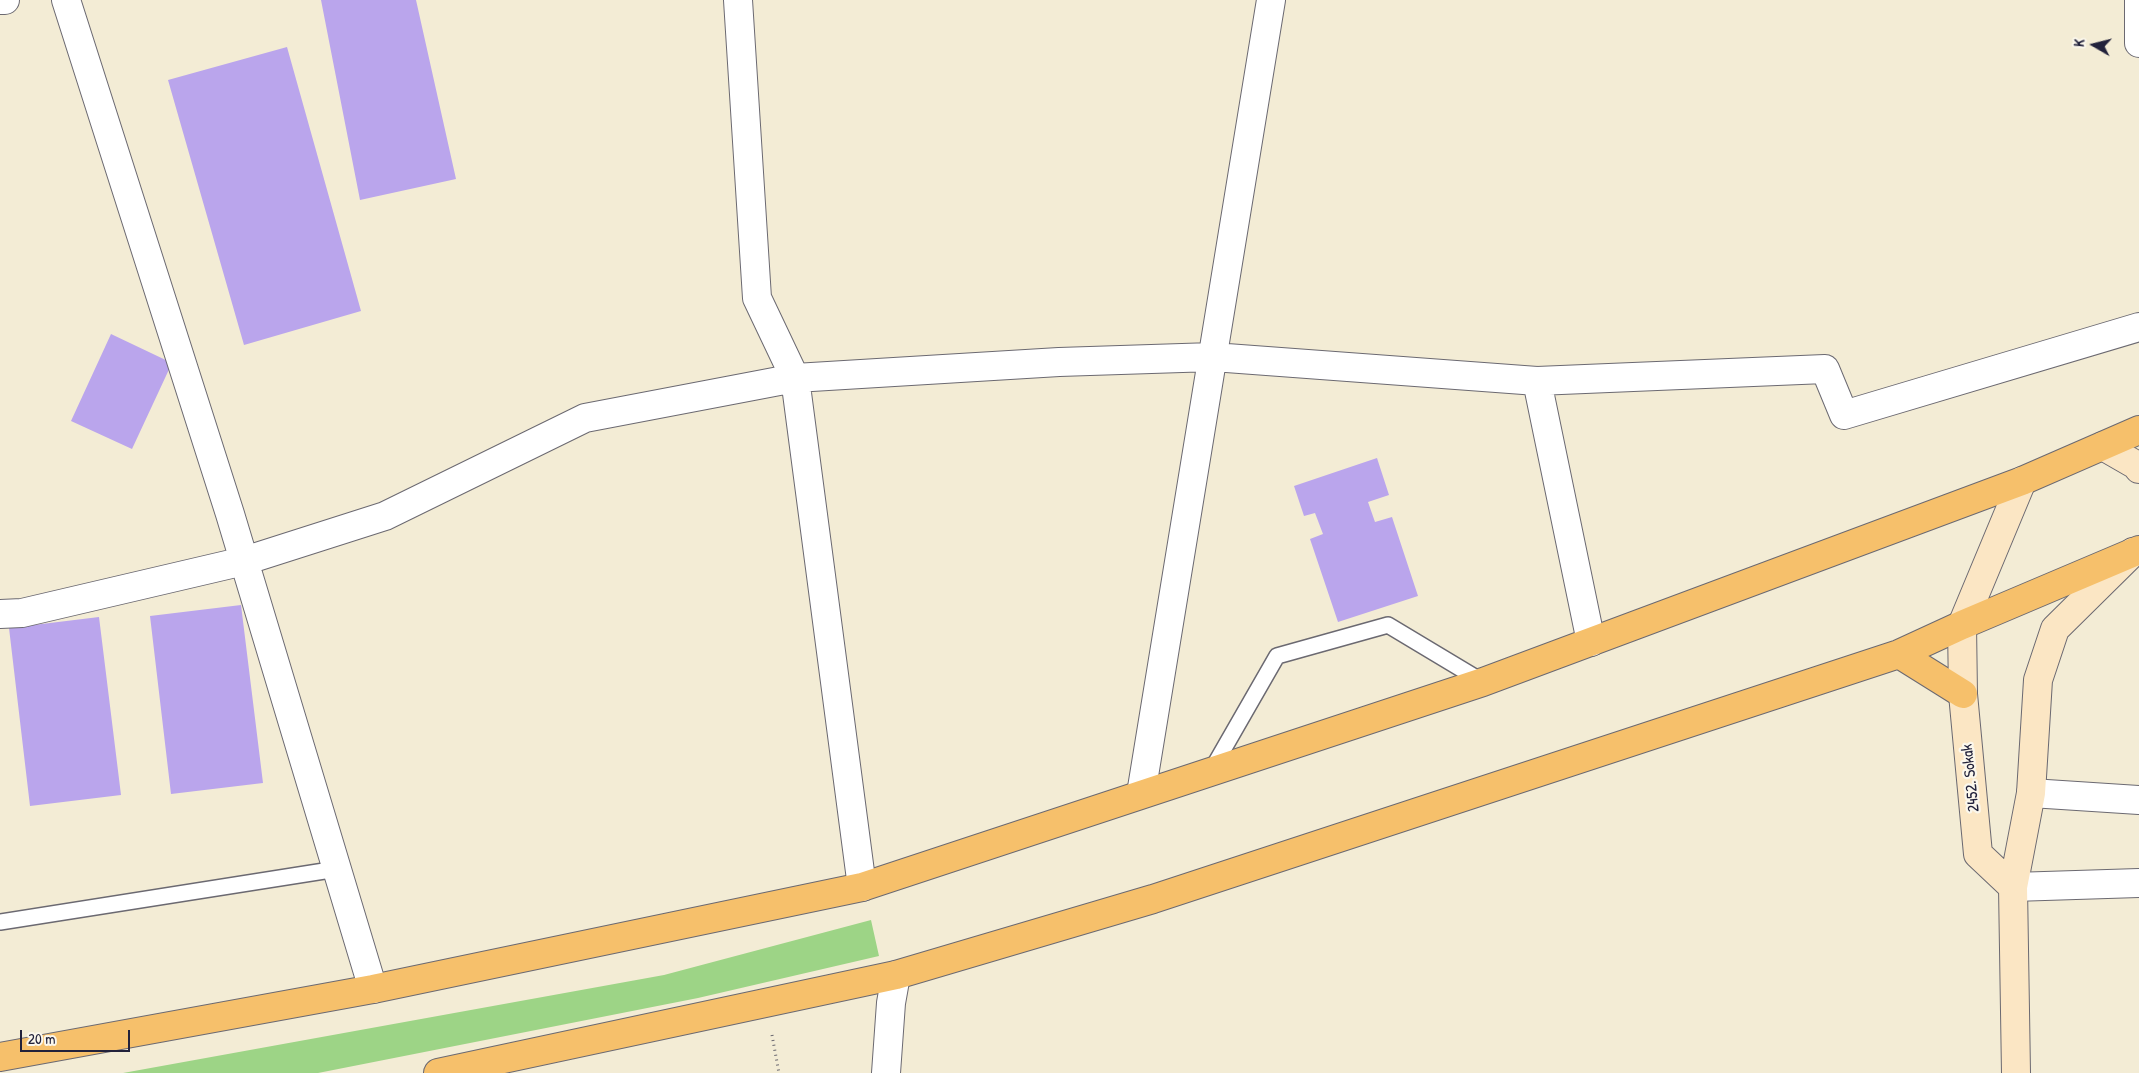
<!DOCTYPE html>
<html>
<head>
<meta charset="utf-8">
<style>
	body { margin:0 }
	#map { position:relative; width:2139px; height:1073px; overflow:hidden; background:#f3ecd5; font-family:"Patrick Hand",sans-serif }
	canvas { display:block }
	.north { position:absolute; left:2069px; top:20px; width:50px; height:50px; -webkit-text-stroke:4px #fbf7ec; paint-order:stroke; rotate:278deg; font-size:14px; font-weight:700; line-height:20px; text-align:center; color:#22223b }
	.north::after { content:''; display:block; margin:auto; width:18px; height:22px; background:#22223b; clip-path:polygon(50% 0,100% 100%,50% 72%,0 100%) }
	.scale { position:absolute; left:20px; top:1030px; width:110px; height:22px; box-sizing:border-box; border:2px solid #22223b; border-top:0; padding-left:6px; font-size:15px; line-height:18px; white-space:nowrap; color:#22223b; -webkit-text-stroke:4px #fbf7ec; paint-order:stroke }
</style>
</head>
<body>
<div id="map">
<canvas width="2139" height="1073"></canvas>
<div class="north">K</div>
<div class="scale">20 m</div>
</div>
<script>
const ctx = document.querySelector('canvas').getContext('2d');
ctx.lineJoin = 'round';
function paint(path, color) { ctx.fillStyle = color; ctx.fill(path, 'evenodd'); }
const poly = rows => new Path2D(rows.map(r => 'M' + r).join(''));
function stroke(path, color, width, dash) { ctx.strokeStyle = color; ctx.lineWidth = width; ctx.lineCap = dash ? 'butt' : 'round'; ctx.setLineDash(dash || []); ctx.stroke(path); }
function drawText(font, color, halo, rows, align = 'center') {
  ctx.font = font + ' "Patrick Hand",sans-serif'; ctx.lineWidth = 4.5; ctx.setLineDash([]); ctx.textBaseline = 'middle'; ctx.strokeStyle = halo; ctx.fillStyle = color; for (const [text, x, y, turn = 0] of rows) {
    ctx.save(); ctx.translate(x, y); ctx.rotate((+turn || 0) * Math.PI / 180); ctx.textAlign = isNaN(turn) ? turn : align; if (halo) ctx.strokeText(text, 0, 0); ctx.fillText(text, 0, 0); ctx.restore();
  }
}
paint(poly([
	[871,920,879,956,698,998,318,1073,123,1073,664,975]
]), '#9dd486');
paint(poly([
	[321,0,416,0,456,179,360,200],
	[287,47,361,311,244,345,168,80],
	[111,334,172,363,132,449,71,421],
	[1377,458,1389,495,1368,502,1375,522,1392,517,1418,596,1338,622,1310,539,1323,534,1315,513,1304,516,1294,486],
	[241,605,263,783,171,794,150,616],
	[99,617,121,795,30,806,9,628]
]), '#baa5ec');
const service = poly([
	[1211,771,1277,656,1388,625,1483,682],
	[0,922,337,869]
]);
const minor = poly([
	[0,0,5,0],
	[66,0,230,514,373,989],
	[738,0,757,298,795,378,862,887],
	[1537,381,1591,642],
	[0,614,22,613,244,561,385,516,585,418,795,378,1059,362,1213,357,1537,381,1825,369,1844,415,2139,327],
	[2031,793,2139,800],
	[1141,794,1271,0],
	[2013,887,2139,883],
	[886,1073,891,1003,896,975]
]);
const tertiary = poly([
	[2139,0,2139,43]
]);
const secondary = poly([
	[2103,446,2136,465,2139,469],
	[2013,887,1978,854,1963,694,1962,625,2022,481],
	[2016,1073,2013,887,2031,793,2038,680,2055,629,2133,552]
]);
const primary = poly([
	[1899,654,1963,694],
	[0,1057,373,989,862,887,1483,682,2022,481,2139,430],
	[438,1073,896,975,1153,899,1899,654,1962,625,2139,550]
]);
stroke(service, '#6b6971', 18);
stroke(minor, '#6b6971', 30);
stroke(tertiary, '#6b6971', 30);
stroke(secondary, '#6b6971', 30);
stroke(primary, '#6b6971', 30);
stroke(poly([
	[772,1035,779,1073]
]), '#6b6971', 3, [1, 4]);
stroke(service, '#fff', 15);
stroke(minor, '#fff', 28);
stroke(tertiary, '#fff', 28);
stroke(secondary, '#fbe6c4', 28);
stroke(primary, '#f6c06b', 28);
drawText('16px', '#22223b', '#fbf7ec', [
	["2452. Sokak",1971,778,-96]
]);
</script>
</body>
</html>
